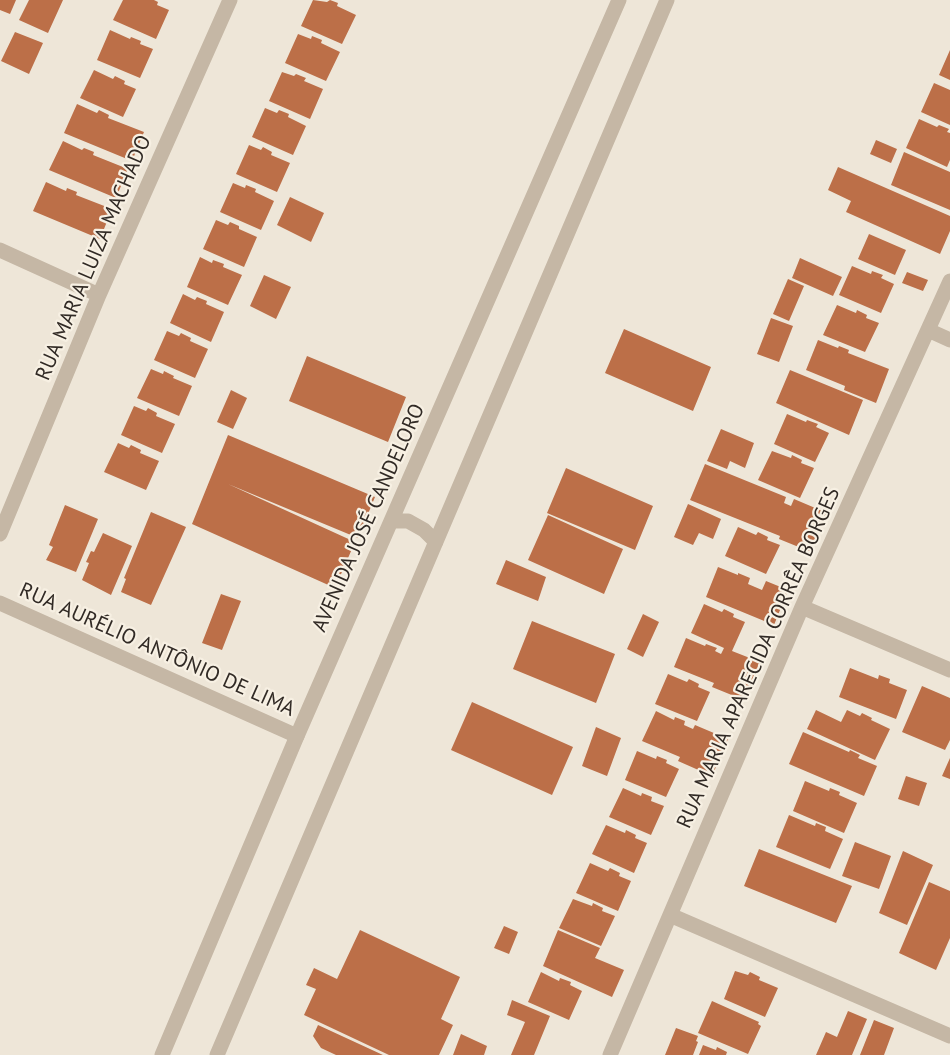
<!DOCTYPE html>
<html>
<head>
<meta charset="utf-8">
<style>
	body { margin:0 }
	canvas { display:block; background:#eee6d8 }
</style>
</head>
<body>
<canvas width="950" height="1055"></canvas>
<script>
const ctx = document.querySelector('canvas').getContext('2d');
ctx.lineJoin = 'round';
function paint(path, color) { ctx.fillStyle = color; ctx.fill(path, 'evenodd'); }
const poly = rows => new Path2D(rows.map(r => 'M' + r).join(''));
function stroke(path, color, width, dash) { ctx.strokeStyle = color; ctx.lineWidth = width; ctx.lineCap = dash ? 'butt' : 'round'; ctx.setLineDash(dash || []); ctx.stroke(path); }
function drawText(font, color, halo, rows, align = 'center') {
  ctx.font = font + ' "PT Sans",sans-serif'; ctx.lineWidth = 4.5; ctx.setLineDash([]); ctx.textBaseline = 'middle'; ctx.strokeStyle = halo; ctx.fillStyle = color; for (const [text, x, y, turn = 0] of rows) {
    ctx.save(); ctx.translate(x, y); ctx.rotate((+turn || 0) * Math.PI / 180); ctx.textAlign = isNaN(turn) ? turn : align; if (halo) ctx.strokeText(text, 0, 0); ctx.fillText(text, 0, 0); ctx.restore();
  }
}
paint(poly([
	[0,0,16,0,10,14,0,10],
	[29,0,63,0,48,33,19,20],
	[123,0,154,0,158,2,157,5,169,10,156,39,113,20],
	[313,0,327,2,330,0,338,3,337,6,356,15,342,44,301,26],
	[110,30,130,39,131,37,141,41,140,44,153,49,140,78,97,60],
	[15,32,43,43,29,74,1,61],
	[298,34,311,39,312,36,322,40,321,43,340,52,326,81,285,63],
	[950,50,950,80,939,75],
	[94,70,113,79,115,76,125,81,124,84,136,89,123,117,80,98],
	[282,72,294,76,296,74,306,78,304,81,323,89,310,119,269,101],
	[934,83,950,90,950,125,921,112],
	[77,104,97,113,99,110,109,115,108,118,144,132,132,161,64,133],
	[265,108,277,113,279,110,289,114,288,117,306,126,293,155,252,137],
	[919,119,937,127,939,125,949,129,947,132,950,133,950,160,947,167,906,148],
	[876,140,897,149,891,163,870,154],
	[63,141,82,150,84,148,94,152,93,155,128,169,116,198,49,170],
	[249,145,261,150,263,147,272,152,271,155,290,163,277,192,236,174],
	[904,152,950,172,950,210,891,185],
	[838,167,950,216,950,231,940,254,846,212,851,201,828,190],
	[46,182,66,191,67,188,77,192,76,195,112,209,100,239,33,211],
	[233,183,245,188,246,185,256,189,255,192,274,201,261,230,220,212],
	[290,197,324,213,311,242,277,225],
	[216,220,228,225,230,222,239,226,239,229,257,237,244,267,203,249],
	[869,234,906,250,895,275,858,259],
	[200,257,212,263,213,260,224,264,223,267,242,275,228,305,187,287],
	[800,258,842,277,833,296,792,278],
	[852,266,871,274,872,271,883,275,881,278,894,284,881,313,839,295],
	[907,272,928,280,923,291,902,283],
	[264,275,291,287,276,319,250,306],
	[788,279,804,286,789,321,773,314],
	[183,294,195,300,197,297,207,301,206,304,224,312,211,342,170,323],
	[837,305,856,313,857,310,867,315,866,318,879,323,865,352,823,335],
	[771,318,793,326,779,362,757,354],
	[624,329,711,367,693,411,605,373],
	[167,331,179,336,181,333,191,338,190,341,208,349,195,378,154,360],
	[818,340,838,348,839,346,849,350,848,353,889,369,876,403,844,390,845,386,806,370],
	[307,356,406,397,388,442,289,401],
	[151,369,163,374,164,371,174,376,173,378,192,386,179,416,137,398],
	[790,370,863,400,849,435,776,403],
	[231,390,247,398,233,429,217,422],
	[134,406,146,411,148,408,157,413,156,416,175,424,162,453,121,435],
	[787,414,806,422,807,420,818,424,816,427,829,433,815,462,774,444],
	[721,429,754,443,745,468,730,461,727,469,707,461],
	[228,435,375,497,358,538,228,484,355,542,335,588,192,524],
	[118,443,129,448,131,445,141,450,140,453,159,461,146,490,104,472],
	[772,451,791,458,792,455,802,460,801,463,814,468,800,498,758,480],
	[705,464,786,497,784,503,791,506,794,499,827,513,811,552,779,539,780,536,690,500],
	[566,468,653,506,635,550,547,513],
	[688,504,721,519,713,539,699,533,693,545,674,537],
	[65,505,98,519,76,572,46,560,53,547,49,545],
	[151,512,186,527,151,605,121,592,126,579,124,578],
	[548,515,623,549,604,594,528,560],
	[738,527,756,535,758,532,768,537,767,540,780,545,766,574,725,556],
	[103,533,132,546,111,595,82,580,89,563,86,562,91,551,94,552],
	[506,560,546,577,538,601,496,584],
	[718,567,738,575,738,573,750,578,748,584,762,590,766,581,788,590,774,625,706,597],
	[221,594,241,601,222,650,202,643],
	[704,604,722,612,724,609,734,614,733,617,745,622,732,651,760,662,744,700,712,687,714,683,674,667,686,638,705,646,706,644,717,648,715,651,721,654,724,648,691,633],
	[643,614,659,622,643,657,627,649],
	[532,621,615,654,596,703,513,669],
	[850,668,878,679,879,675,890,679,889,683,907,690,896,719,839,697],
	[668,674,687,682,689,679,699,684,698,687,710,692,697,721,655,704],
	[922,686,950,698,950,740,945,750,902,732],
	[472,702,573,747,552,795,451,750],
	[816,710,841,722,847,710,860,716,862,713,872,718,871,720,890,729,875,760,807,729],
	[656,711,674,720,675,717,685,721,684,725,693,729,695,725,728,739,712,776,678,761,680,757,642,741],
	[596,727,621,738,607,776,582,766],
	[803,732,849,752,850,750,860,755,858,758,877,766,864,796,789,764],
	[637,751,656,759,657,756,667,760,666,763,679,769,666,797,625,780],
	[950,758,950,779,942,776],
	[906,776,927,783,919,806,898,799],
	[805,781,829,791,830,788,840,792,839,795,857,803,844,833,793,811],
	[623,788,641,796,642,793,652,797,651,801,664,806,651,835,609,817],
	[789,815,815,826,816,823,826,827,825,831,843,839,830,869,776,847],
	[606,825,625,833,626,830,636,835,635,838,647,843,634,873,592,854],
	[855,842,891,856,879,889,842,876],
	[759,849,852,886,836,923,744,886],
	[903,851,933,865,907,925,879,913],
	[590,863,608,871,610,868,620,873,619,876,631,881,618,911,576,893],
	[929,882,950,891,950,938,936,970,899,953],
	[573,899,592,906,593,903,603,908,602,911,615,916,601,946,559,928],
	[504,926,518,932,509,954,494,948],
	[360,930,460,977,441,1019,453,1025,439,1055,389,1055,304,1015,316,989,306,985,314,968,337,979],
	[558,930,600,948,595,958,624,970,612,997,543,966],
	[735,971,748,975,750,972,760,977,759,980,778,988,765,1017,724,999],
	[541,972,559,981,560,978,571,982,570,985,582,991,569,1020,528,1002],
	[512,1000,550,1016,534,1055,511,1055,525,1022,507,1015],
	[712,1001,759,1022,758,1024,761,1026,748,1054,698,1033],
	[848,1011,867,1019,852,1055,816,1055,826,1032,837,1037],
	[874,1020,894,1028,884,1055,860,1055],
	[318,1025,383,1055,336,1055,321,1048,313,1036],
	[676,1028,698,1036,696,1041,698,1042,693,1055,665,1055],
	[461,1034,487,1046,484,1055,453,1055],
	[703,1045,716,1050,717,1047,727,1052,726,1055,699,1055]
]), '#bc6f48');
stroke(poly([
	[0,250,99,295],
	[928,330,950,340],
	[0,534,99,295,230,0],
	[0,603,297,736],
	[802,607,950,670],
	[670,915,950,1036],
	[610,1055,802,607,950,281]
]), '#c5b7a5', 15);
stroke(poly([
	[391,521,408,521,424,530,436,542],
	[162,1055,297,736,619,0],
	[217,1055,667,0]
]), '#c5b7a5', 15);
drawText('21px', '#312a25', '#f7f0e3', [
	["RUA MARIA LUIZA MACHADO",94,258,-67],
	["AVENIDA JOSÉ CANDELORO",369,518,-66],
	["RUA AURÉLIO ANTÔNIO DE LIMA",157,650,24],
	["RUA MARIA APARECIDA CORRÊA BORGES",759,658,-66]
]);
</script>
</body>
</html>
